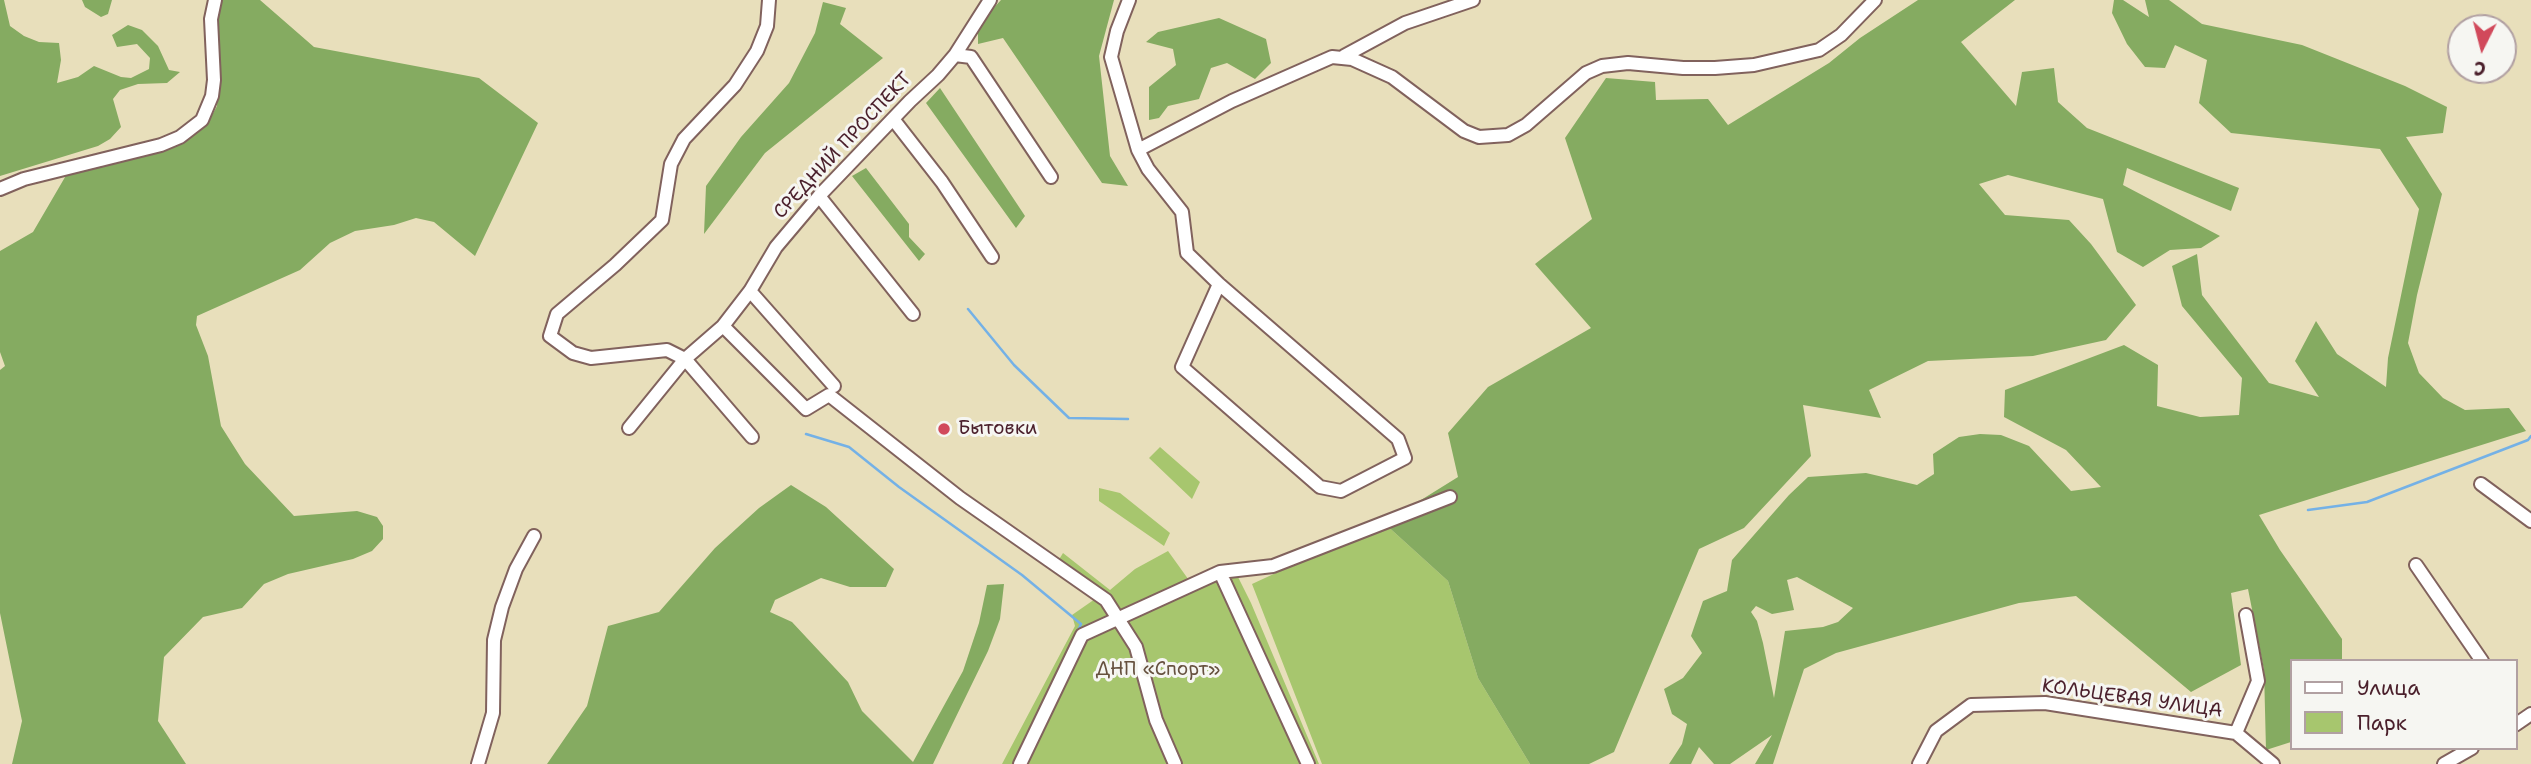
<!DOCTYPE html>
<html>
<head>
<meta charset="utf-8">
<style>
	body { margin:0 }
	#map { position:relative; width:2531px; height:764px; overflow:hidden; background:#e8dfbb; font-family:"Shantell Sans",sans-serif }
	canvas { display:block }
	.legend { position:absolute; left:2290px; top:659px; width:228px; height:91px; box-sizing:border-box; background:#f6f6f2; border:2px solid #b1a0a2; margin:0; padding:9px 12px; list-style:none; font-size:21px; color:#4a1f2b }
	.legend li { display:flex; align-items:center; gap:14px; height:35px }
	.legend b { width:35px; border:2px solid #b1a0a2 }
	.north { position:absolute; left:2447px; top:14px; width:70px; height:70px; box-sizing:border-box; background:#f6f6f2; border:2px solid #b1a0a2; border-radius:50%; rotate:186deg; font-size:19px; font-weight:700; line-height:28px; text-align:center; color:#4a1f2b }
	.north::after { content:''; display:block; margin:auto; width:24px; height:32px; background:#d1495b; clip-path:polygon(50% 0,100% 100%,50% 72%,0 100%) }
</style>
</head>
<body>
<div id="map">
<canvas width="2531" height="764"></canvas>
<ul class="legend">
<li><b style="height:9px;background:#fff"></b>Улица</li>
<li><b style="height:19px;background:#a7c66e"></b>Парк</li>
</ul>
<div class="north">С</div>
</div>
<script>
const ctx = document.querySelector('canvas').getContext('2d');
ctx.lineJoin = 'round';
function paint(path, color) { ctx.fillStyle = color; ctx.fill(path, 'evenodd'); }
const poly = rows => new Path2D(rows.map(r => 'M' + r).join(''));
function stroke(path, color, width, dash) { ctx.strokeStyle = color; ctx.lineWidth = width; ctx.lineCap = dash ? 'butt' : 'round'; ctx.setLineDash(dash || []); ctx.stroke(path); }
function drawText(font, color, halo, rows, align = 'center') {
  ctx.font = font + ' "Shantell Sans",sans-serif'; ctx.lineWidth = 6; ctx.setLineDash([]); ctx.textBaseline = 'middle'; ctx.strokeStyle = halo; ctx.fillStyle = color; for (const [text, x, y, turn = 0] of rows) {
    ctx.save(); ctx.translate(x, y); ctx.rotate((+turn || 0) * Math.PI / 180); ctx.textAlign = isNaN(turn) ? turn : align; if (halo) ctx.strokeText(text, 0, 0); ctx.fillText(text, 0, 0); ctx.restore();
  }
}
paint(poly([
	[1160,447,1200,482,1192,499,1149,458],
	[1099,488,1120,493,1170,533,1164,546,1099,501],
	[1384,523,1448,581,1478,678,1530,764,1322,764,1252,584],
	[1168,551,1191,583,1243,574,1238,577,1251,603,1319,764,1002,764,1075,626,1072,615,1095,599,1052,571,1063,553,1110,590,1135,569]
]), '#a7c66e');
paint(poly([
	[0,0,4,0,10,26,24,36,39,42,59,43,61,60,57,83,78,77,94,66,121,77,131,78,149,69,150,58,137,44,117,47,112,35,128,25,142,30,158,46,169,70,180,72,167,83,138,84,120,90,113,99,121,127,110,139,98,146,0,176],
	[82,0,112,0,108,14,101,17,85,7],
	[222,0,260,0,314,47,479,78,538,123,475,256,434,222,416,218,394,225,355,231,330,243,300,270,197,316,196,325,208,356,221,426,245,464,294,516,357,511,377,517,383,526,383,539,372,551,353,559,288,574,264,584,242,608,203,617,164,657,158,721,186,764,12,764,22,721,0,613,0,370,5,366,0,352,0,251,33,232,68,172,178,142,206,126,217,106,218,64,214,20],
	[1001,0,1114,0,1099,56,1110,156,1128,186,1102,183,1003,38,978,44,978,25],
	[1918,0,2015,0,1961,42,2016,106,2022,72,2054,68,2058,102,2087,128,2239,188,2231,211,2127,168,2123,185,2220,236,2201,248,2170,250,2143,267,2117,252,2103,199,2008,175,1979,184,2005,215,2069,220,2091,244,2136,305,2106,340,2033,356,1928,361,1869,390,1881,418,1803,405,1811,456,1744,528,1699,549,1614,752,1589,764,1530,764,1478,678,1448,581,1384,523,1458,477,1448,433,1488,387,1591,328,1535,264,1592,219,1565,138,1606,78,1655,82,1656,100,1708,99,1728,125,1829,63,1860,38],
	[2114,0,2123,0,2149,17,2145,0,2169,0,2202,24,2302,45,2405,86,2447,107,2443,133,2406,137,2442,194,2417,295,2408,343,2419,373,2443,398,2465,410,2509,408,2526,431,2259,515,2280,550,2342,639,2342,661,2291,661,2291,742,2266,750,2264,670,2248,589,2231,593,2241,665,2191,692,2076,596,2019,603,1836,653,1804,669,1773,764,1755,764,1772,735,1730,764,1714,764,1699,747,1691,764,1669,764,1682,744,1687,724,1672,714,1664,689,1683,678,1702,653,1691,636,1703,601,1727,591,1732,560,1789,495,1808,477,1866,473,1917,485,1934,474,1933,454,1959,437,1980,434,2001,435,2029,446,2071,491,2101,487,2066,450,2004,417,2005,390,2124,345,2158,365,2157,406,2200,417,2239,415,2242,378,2182,306,2172,266,2197,254,2202,295,2269,383,2319,397,2295,361,2316,321,2337,354,2386,387,2388,358,2419,209,2380,149,2231,133,2199,103,2207,60,2175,45,2165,68,2145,67,2127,44,2112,13],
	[1797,577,1853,608,1838,622,1823,627,1785,631,1774,698,1763,643,1757,621,1751,612,1756,606,1772,614,1794,610,1787,580],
	[823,2,846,8,840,24,883,58,765,153,704,234,706,186,741,137,789,83,815,33],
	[1219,18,1266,39,1271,63,1255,79,1227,63,1211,68,1199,99,1168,106,1159,118,1149,120,1149,87,1176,65,1173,49,1146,42,1158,32],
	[940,88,1025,216,1016,228,926,103],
	[866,168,909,224,909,237,925,254,919,261,852,176],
	[791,485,826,507,894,569,886,587,850,587,821,578,775,600,770,612,792,622,848,682,862,711,913,762,963,671,979,623,987,585,1004,584,1000,619,988,651,933,764,547,764,587,706,608,626,659,612,715,548,759,508]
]), '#85ab61');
stroke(poly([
	[968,309,1014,365,1069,418,1128,419],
	[806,434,849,447,899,487,1022,575,1081,624,1076,635],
	[2308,510,2367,502,2528,440,2531,436]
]), '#74b1e6', 2.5);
const minor = poly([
	[1129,0,1117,31,1111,57,1138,150,1232,101,1332,57,1352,59,1392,77,1464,131,1479,137,1508,135,1526,125,1586,73,1602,66,1628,63,1683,68,1715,68,1754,65,1819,50,1841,35,1875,0],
	[955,55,971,57,1051,177],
	[1344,56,1405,23,1473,0],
	[893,119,942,182,992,257],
	[1138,150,1148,169,1182,212,1187,253,1219,284,1398,439,1405,458,1341,491,1320,487,1182,367,1219,284],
	[0,189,24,179,161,145,180,137,202,120,212,96,214,80,211,19,215,0],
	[819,196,913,314],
	[750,291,834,386],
	[723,326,806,409,829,395,960,498,1106,600,1136,647,1156,720,1175,764],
	[629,428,685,359,723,326,750,291,776,247,819,196,910,101,938,75,955,55,990,0],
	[752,437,685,359,667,350,591,358,573,353,550,336,557,314,615,265,662,220,671,164,684,139,735,85,757,51,767,26,769,0],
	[2481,484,2531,521],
	[2416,565,2482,661],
	[1220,572,1308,764],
	[2515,725,2531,714],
	[2236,733,2258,681,2246,615],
	[478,764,493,713,494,640,502,607,516,569,534,536],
	[1020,764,1082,635,1220,572,1273,566,1450,497],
	[1919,764,1936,731,1971,705,2045,703,2236,733,2273,764],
	[2444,764,2472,748]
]);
stroke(minor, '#81625d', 16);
stroke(minor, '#fff', 12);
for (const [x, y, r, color] of [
	[944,429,7,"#d1495b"]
]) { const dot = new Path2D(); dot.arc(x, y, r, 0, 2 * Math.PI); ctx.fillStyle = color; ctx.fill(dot); stroke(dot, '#f6f6f2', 2.5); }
drawText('19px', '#4a1f2b', '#f6f6f2', [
	["СРЕДНИЙ ПРОСПЕКТ",843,146,-47],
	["КОЛЬЦЕВАЯ УЛИЦА",2132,699,8]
]);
drawText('19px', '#4a1f2b', '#f6f6f2', [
	["Бытовки",958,429]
], 'left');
drawText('19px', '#66513f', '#f6f6f2', [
	["ДНП «Спорт»",1158,670]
]);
</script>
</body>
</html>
